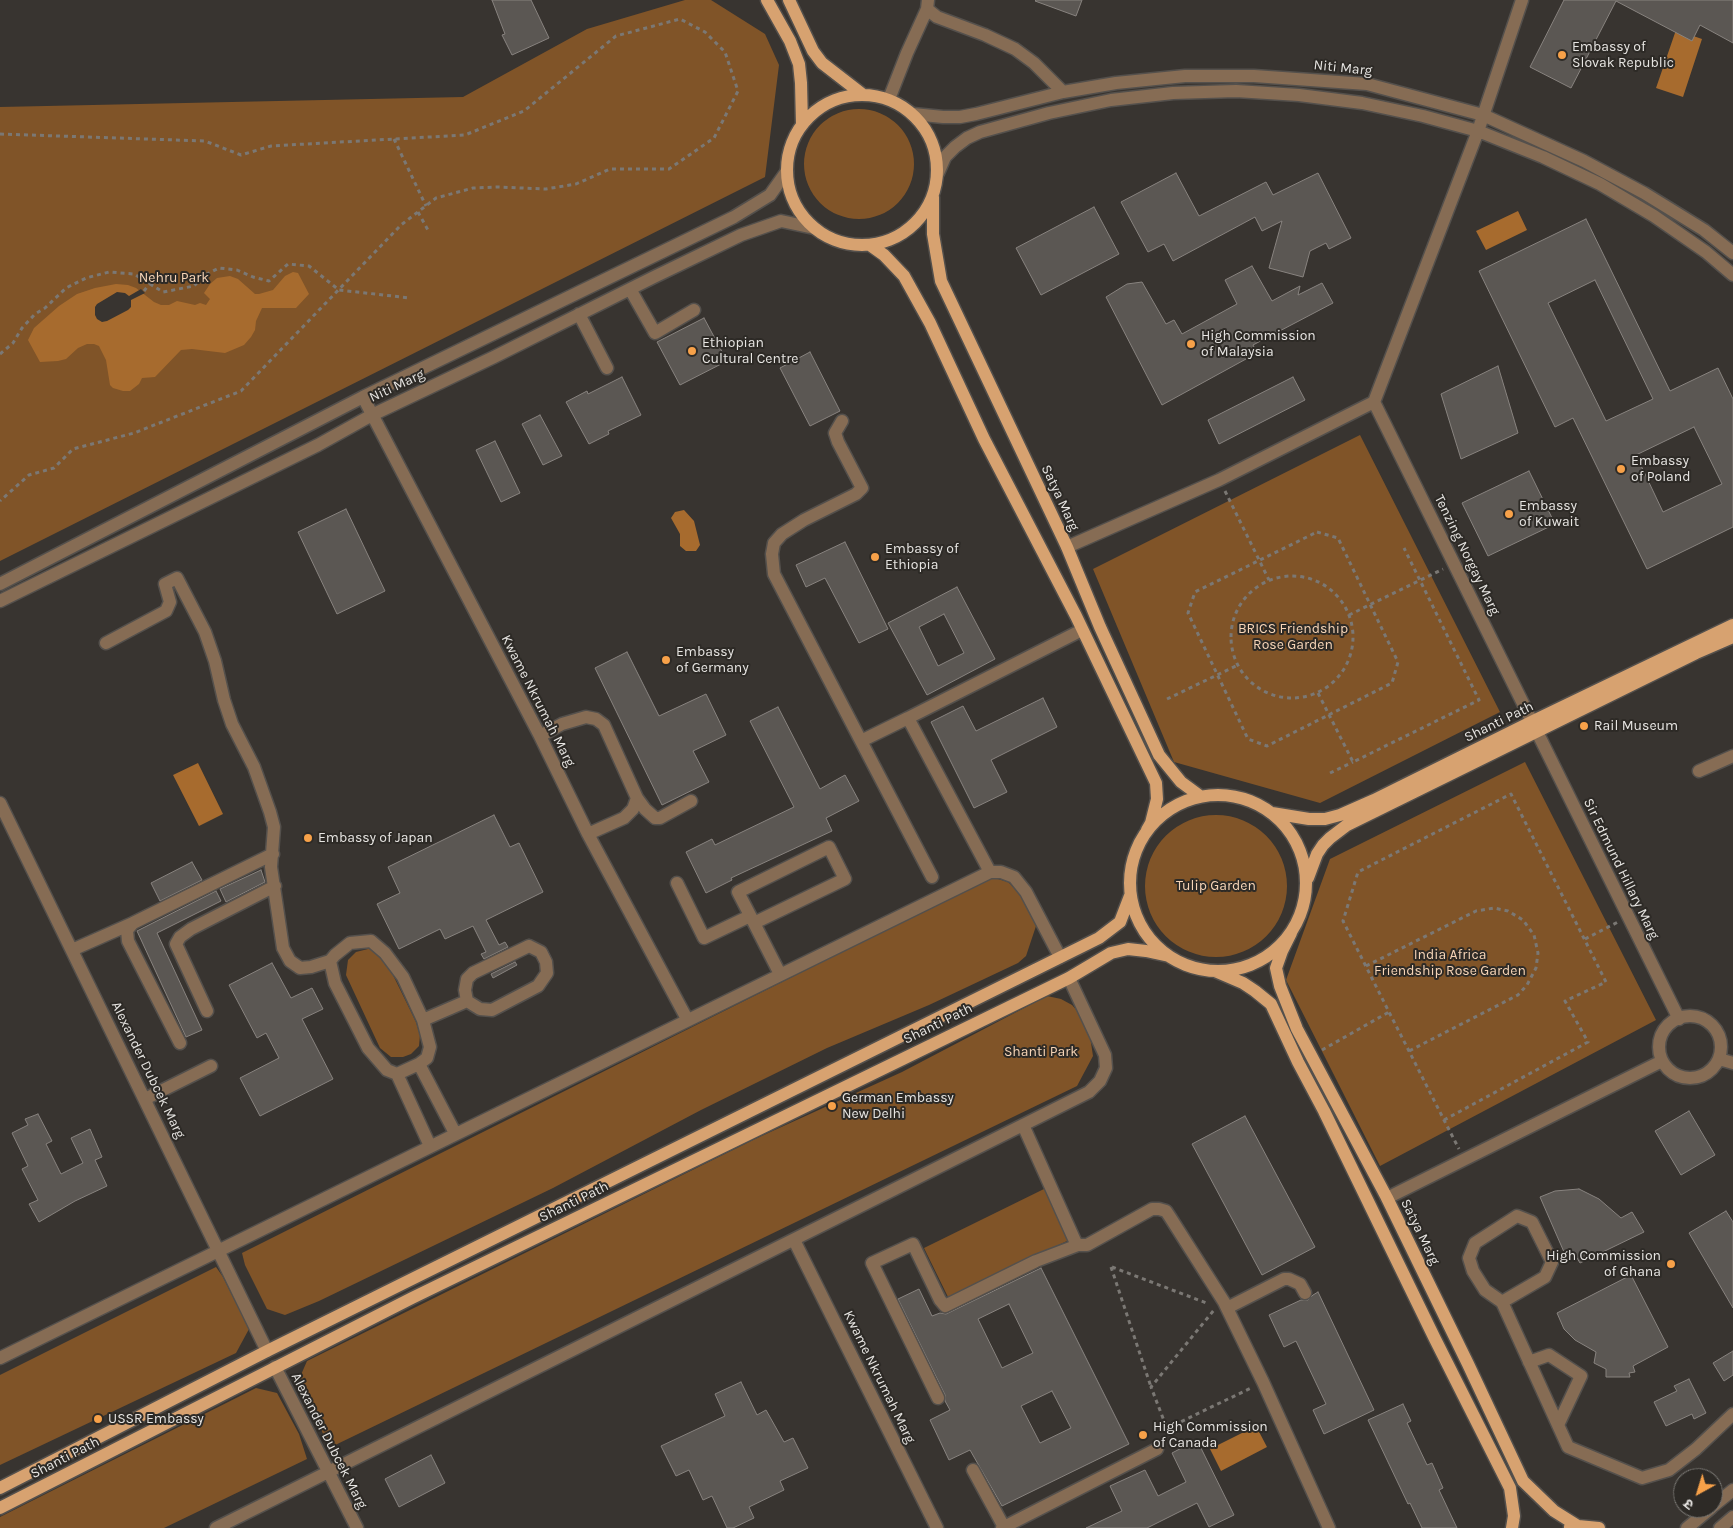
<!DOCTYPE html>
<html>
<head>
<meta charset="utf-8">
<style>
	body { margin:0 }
	#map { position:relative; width:1733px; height:1528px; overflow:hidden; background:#383430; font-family:Karla,"Noto Sans Devanagari",sans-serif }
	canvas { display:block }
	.north { position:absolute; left:1673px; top:1468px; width:50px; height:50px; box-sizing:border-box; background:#2d2a26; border:1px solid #777571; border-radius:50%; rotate:219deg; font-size:14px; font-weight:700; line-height:20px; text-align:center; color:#e7e5e2 }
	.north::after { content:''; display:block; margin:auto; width:18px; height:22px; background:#f7a149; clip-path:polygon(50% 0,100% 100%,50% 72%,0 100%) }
</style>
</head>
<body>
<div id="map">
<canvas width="1733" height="1528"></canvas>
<div class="north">उ</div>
</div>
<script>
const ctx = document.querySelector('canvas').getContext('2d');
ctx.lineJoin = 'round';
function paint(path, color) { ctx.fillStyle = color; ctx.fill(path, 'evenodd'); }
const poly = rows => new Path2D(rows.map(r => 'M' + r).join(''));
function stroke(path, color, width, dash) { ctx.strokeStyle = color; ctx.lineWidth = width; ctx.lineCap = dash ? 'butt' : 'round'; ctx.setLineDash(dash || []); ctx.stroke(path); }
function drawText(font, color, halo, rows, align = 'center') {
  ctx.font = font + ' Karla,sans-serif'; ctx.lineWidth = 4; ctx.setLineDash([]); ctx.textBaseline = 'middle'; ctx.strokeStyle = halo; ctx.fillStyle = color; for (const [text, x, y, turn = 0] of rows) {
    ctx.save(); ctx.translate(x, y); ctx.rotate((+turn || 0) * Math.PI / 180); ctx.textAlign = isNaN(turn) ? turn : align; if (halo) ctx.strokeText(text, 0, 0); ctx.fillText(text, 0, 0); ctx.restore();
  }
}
paint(poly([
	[685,0,711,0,765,34,779,65,765,177,0,561,0,107,463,97,587,29],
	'804 164a55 55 0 1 1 110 0a55 55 0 1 1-110 0Z',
	[1360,435,1500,712,1320,803,1174,762,1093,569],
	[1525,762,1656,1020,1380,1166,1286,980,1330,859],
	'1145 886a71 71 0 1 1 142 0a71 71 0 1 1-142 0Z',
	[991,877,1008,882,1027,900,1037,923,1026,956,1018,963,929,1005,827,1048,701,1110,553,1188,319,1301,285,1315,267,1309,245,1265,242,1253],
	[372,948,381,954,392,973,416,1022,420,1035,419,1046,411,1054,403,1057,391,1057,380,1048,346,975,348,960,356,952],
	[1047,996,1061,999,1072,1005,1088,1023,1093,1056,1077,1086,329,1448,318,1422,297,1384,307,1361,755,1139,902,1072],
	[1046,1188,1071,1239,949,1299,924,1248],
	[216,1267,223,1277,249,1329,236,1353,0,1465,0,1375],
	[256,1388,277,1393,299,1434,307,1459,164,1528,0,1528,0,1517]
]), '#805428');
paint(poly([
	[1676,30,1702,39,1683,97,1656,88],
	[1518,211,1527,230,1486,250,1476,231],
	[293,272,298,273,309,294,296,308,262,308,256,321,255,330,251,337,244,345,225,353,192,349,181,350,155,377,142,378,139,384,130,391,123,391,113,388,110,385,106,360,99,346,94,344,87,344,78,348,66,359,58,361,40,362,28,340,34,328,59,306,77,294,95,288,116,284,128,285,136,288,154,302,161,305,169,305,177,301,195,305,200,303,206,305,210,299,204,293,210,284,217,278,230,276,238,279,255,294,259,294,273,290,285,276],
	[684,510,694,521,700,545,696,551,686,551,680,546,680,534,671,518,675,512],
	[198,763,223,814,199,826,173,775],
	[1256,1426,1267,1447,1221,1471,1210,1449]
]), '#a76b2e');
paint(poly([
	[141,289,145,293,131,300,131,307,128,310,107,321,102,322,97,319,95,315,95,307,97,304,117,292,125,293,129,296]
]), '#383430');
const building = poly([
	[492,0,531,0,549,38,512,55,502,35,505,34,492,0],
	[1036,0,1082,0,1076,16,1035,1,1036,0],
	[1564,0,1733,0,1733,43,1700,25,1692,41,1616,1,1571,88,1530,67,1564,0],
	[1176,173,1199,216,1266,182,1273,195,1318,173,1351,238,1329,249,1326,243,1310,251,1303,277,1269,268,1282,221,1262,231,1255,217,1173,261,1164,244,1148,252,1121,202,1176,173],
	[1094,207,1119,254,1041,295,1016,248,1094,207],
	[1586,219,1670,391,1718,368,1733,399,1733,527,1647,569,1573,418,1555,427,1479,271,1586,219],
	[1595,280,1653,399,1606,421,1548,303,1595,280],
	[1694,427,1722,484,1663,512,1636,455,1694,427],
	[1252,266,1272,301,1300,286,1298,295,1322,283,1333,303,1253,345,1257,353,1162,405,1106,297,1127,284,1142,282,1166,324,1174,320,1182,334,1237,304,1225,280,1252,266],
	[704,318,727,361,680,385,657,342,704,318],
	[810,352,840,411,810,426,780,368,810,352],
	[1498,366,1518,433,1461,459,1441,394,1498,366],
	[622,377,641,415,608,431,609,434,589,444,566,402,587,391,588,394,622,377],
	[1293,377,1305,400,1219,444,1208,420,1293,377],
	[540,415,562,456,543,465,522,424,540,415],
	[495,441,520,493,501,502,476,450,495,441],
	[1529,471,1555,524,1488,556,1462,503,1529,471],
	[346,509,385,591,337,614,298,532,346,509],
	[845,542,888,629,859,643,825,578,806,587,796,565,845,542],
	[957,587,995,659,927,695,888,623,957,587],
	[944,614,964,653,938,666,919,627,944,614],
	[627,652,659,716,706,694,726,735,693,751,709,782,662,805,595,668,627,652],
	[1043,698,1057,727,991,760,1007,792,974,808,931,722,963,706,976,731,1043,698],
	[778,707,820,789,845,775,859,801,826,818,832,831,731,878,732,880,706,893,686,852,712,839,715,845,794,807,750,721,778,707],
	[494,815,510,847,519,843,543,892,486,920,499,945,505,942,508,947,484,959,481,954,486,952,473,926,445,939,440,929,399,949,377,904,400,893,388,867,494,815],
	[192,862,202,880,160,901,151,883,192,862],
	[261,870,265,882,226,902,220,889,261,870],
	[216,891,221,901,157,933,202,1030,186,1037,137,931,216,891],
	[515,962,517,965,493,978,491,974,515,962],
	[272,963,291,998,312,988,323,1009,302,1019,333,1079,260,1116,240,1078,279,1058,266,1033,257,1038,229,985,272,963],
	[1689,1111,1715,1155,1681,1175,1655,1131,1689,1111],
	[38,1114,52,1141,46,1144,61,1174,83,1163,71,1138,90,1129,102,1157,95,1160,107,1186,75,1201,39,1222,29,1204,38,1200,22,1169,28,1166,12,1133,28,1125,25,1119,38,1114],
	[1245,1116,1315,1247,1262,1275,1192,1144,1245,1116],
	[1579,1189,1599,1199,1621,1218,1632,1212,1644,1232,1580,1263,1577,1258,1564,1252,1540,1197,1555,1191,1579,1189],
	[1726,1211,1733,1222,1733,1308,1689,1233,1726,1211],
	[1041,1268,1129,1444,1002,1506,970,1450,949,1460,930,1420,950,1410,945,1401,945,1395,898,1299,919,1289,932,1316,940,1313,946,1314,1041,1268],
	[1009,1304,1033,1353,1002,1368,978,1319,1009,1304],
	[1052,1391,1071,1428,1040,1443,1021,1406,1052,1391],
	[1631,1275,1668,1347,1633,1366,1635,1372,1629,1373,1630,1377,1606,1377,1606,1369,1594,1363,1596,1352,1575,1340,1564,1329,1557,1313,1631,1275],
	[1318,1292,1374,1410,1324,1434,1313,1410,1326,1404,1296,1341,1284,1347,1269,1315,1301,1300,1308,1300,1313,1295,1318,1292],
	[1733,1351,1733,1375,1724,1381,1713,1363,1733,1351],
	[1689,1379,1706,1413,1694,1419,1692,1414,1666,1426,1654,1402,1677,1391,1674,1386,1689,1379],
	[741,1382,757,1415,766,1410,784,1442,793,1438,808,1468,780,1481,784,1490,749,1507,754,1518,733,1528,727,1528,712,1496,703,1500,689,1470,676,1476,661,1446,725,1416,715,1394,741,1382],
	[1403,1404,1411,1421,1407,1423,1427,1465,1432,1463,1443,1488,1439,1490,1457,1528,1422,1528,1410,1503,1408,1504,1368,1420,1403,1404],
	[1197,1440,1234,1515,1209,1527,1197,1503,1147,1528,1086,1528,1122,1511,1110,1486,1145,1470,1158,1496,1186,1482,1172,1453,1197,1440],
	[431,1455,445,1483,399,1507,385,1479,431,1455]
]);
paint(building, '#5b5753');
stroke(building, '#88837f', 1);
const minor = poly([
	[928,0,927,9,937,17,985,35,1015,49,1034,63,1063,92],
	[889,99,907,53,927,9],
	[913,114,943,117,960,117,976,114,1063,92,1116,83,1185,76,1254,76,1367,84,1483,115,1584,161,1644,193,1704,230,1733,253],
	[938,173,945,157,955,147,967,138,980,132,1049,113,1111,100,1173,93,1236,91,1299,95,1362,103,1423,116,1478,131,1543,157,1600,184,1654,216,1706,252,1733,275],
	[630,289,655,333,694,310],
	[579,314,607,368],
	[363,397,540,736,588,834,687,1019],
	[1374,402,1679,1019],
	[842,421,835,433,838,442,862,488,856,494,804,520,782,534,774,543,772,554,774,574,861,741],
	[1067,547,1219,480,1374,402,1478,131,1522,0],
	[0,584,363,397,734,217,770,195,787,171],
	[0,601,318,445,372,415,494,357,654,277,741,235,781,221,814,228],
	[106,643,166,611,170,602,165,584,177,578,205,632,215,661,224,700,232,724,254,767,270,812,274,827,271,867,283,948,290,961,300,968,311,967,330,961],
	[908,718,1082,630],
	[540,736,562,724,586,717,596,719,604,725,637,798,633,809,624,818,588,834],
	[1699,771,1733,756],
	[637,798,645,809,655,818,660,818,691,801],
	[0,803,267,1351],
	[932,877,861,741,908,718,990,872],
	[677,883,704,938,750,916],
	[754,923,738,892,829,847,845,879,754,923,780,974],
	[371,941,385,953,403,977,423,1020,430,1047,427,1058,419,1064,397,1074,387,1070,368,1048,335,983,330,961,335,955,350,943,371,941],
	[529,946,541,952,546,962,547,973,538,986,492,1010,480,1009,467,1001,465,990,467,979,473,973,529,946],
	[72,950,133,923],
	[207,1011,176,944,180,937,191,929,275,886],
	'1659 1047a31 31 0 1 1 62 0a31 31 0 1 1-62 0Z',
	[423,1020,467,1001],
	[180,1043,128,941,127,930,133,923,273,854],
	[1719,1059,1733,1063],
	[419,1064,455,1133],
	[397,1074,430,1146],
	[145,1099,211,1066],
	[1023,1125,1075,1241,1078,1245,1087,1245,1152,1209,1159,1209,1166,1211,1170,1217,1224,1302,1263,1382,1329,1528],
	[1387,1198,1662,1061],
	[794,1240,937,1528],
	[1502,1302,1545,1277,1552,1262,1532,1222,1517,1216,1475,1243,1469,1258,1473,1271,1485,1290,1502,1302,1568,1447,1642,1478,1669,1470,1696,1449,1733,1414],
	[1227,1308,1284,1279,1289,1279,1300,1284,1305,1293],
	[0,1358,990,872,1001,872,1014,877,1026,892,1060,957],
	[1529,1362,1549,1355,1581,1376,1558,1425],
	[275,1367,357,1528],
	[938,1398,872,1263,913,1244,940,1300,945,1306,1036,1261,1078,1245],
	[973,1470,1004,1527],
	[1713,1506,1733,1490],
	[216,1528,1089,1092,1100,1081,1106,1068,1105,1055,1069,978],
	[1002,1528,1157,1449],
	[1687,1528,1711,1508],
	[1720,1528,1733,1517]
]);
const major = poly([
	[767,0,790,41,799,64,801,83,802,124],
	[789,0,813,51,822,63,862,94],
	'787 170a75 75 0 1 1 150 0a75 75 0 1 1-150 0Z',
	[933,197,933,234,941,281,1067,547,1100,627,1159,755,1181,782,1200,796],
	[870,245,884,255,904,276,930,323,984,439,1076,616,1156,783,1157,799,1151,823,1147,830],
	'1130 883a88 88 0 1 1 176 0a88 88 0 1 1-176 0Z',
	[1272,813,1309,819,1325,819,1340,815,1374,800,1533,721,1733,625],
	[1308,878,1317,854,1323,845,1330,838,1347,825,1696,653,1733,637],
	[1291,933,1282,951,1276,968,1280,986,1297,1029,1387,1198,1468,1364,1523,1481,1554,1511,1578,1526],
	[1215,971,1243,983,1255,991,1271,1004,1298,1062,1324,1111,1435,1339,1510,1488,1514,1516,1512,1528],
	[0,1488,267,1351,1099,938,1120,922,1130,896],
	[0,1508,412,1298,1069,978,1111,953,1128,949,1146,951,1169,956],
	[1570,1527,1578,1526,1599,1528]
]);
stroke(minor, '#54504c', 15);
stroke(major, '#54504c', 15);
stroke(poly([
	[0,134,205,141,241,155,271,146,465,135,524,111,616,36,680,19,705,32,725,52,738,91,714,138,669,169,610,169,576,184,546,189,497,187,473,188,436,198,401,225,241,391,134,433,73,449,54,468,29,475,0,501],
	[394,139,426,206],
	[418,212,429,232],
	[144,291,150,283],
	[0,354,13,343,22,328,35,314,45,308,66,288,86,278,109,272,134,274,163,292,194,286,203,276,219,268,237,270,253,277,269,281,288,264,309,266,339,290,410,298],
	[1225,491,1269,580],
	[1317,532,1338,538,1398,662,1392,683,1267,746,1248,739,1188,613,1195,592,1317,532],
	'1231 637a61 61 0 1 1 122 0a61 61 0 1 1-122 0Z',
	[1349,615,1443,569],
	[1318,693,1353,762,1479,700,1404,548],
	[1167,699,1238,665],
	[1330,773,1353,762],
	[1585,939,1618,922],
	[1366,966,1476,911,1494,908,1508,911,1523,920,1534,935,1538,953,1536,968,1527,985,1518,995,1409,1051],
	[1322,1050,1389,1012],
	[1444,1120,1588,1042,1565,1001,1606,982,1511,794,1358,872,1343,921,1389,1012,1409,1051,1444,1120,1459,1149],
	[1111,1267,1151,1387],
	[1112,1267,1209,1304],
	[1174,1425,1251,1388],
	[1166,1426,1151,1387,1214,1310]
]), '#7b7874', 3, [4, 4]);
stroke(minor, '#866c54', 12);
stroke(major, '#d7a270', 12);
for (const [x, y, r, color] of [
	[1562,55,5,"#f7a149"],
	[1191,344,5,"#f7a149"],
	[692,351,5,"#f7a149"],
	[1621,469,5,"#f7a149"],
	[1509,514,5,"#f7a149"],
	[875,557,5,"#f7a149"],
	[666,660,5,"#f7a149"],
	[1584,726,5,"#f7a149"],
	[308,838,5,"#f7a149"],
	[832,1106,5,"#f7a149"],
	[1671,1264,5,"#f7a149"],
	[98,1419,5,"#f7a149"],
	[1143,1435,5,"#f7a149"]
]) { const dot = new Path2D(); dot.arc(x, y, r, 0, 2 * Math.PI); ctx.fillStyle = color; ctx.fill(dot); stroke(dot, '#2d2a26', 2); }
drawText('14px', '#e7e5e2', '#2d2a26', [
	["Embassy of",1572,47],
	["Slovak Republic",1572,63],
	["High Commission",1201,336],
	["of Malaysia",1201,352],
	["Ethiopian",702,343],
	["Cultural Centre",702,359],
	["Embassy",1631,461],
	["of Poland",1631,477],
	["Embassy",1519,506],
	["of Kuwait",1519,522],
	["Embassy of",885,549],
	["Ethiopia",885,565],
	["Embassy",676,652],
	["of Germany",676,668],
	["Rail Museum",1594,726],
	["Embassy of Japan",318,838],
	["German Embassy",842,1098],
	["New Delhi",842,1114],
	["High Commission",1661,1256,"right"],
	["of Ghana",1661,1272,"right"],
	["USSR Embassy",108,1419],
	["High Commission",1153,1427],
	["of Canada",1153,1443]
], 'left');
drawText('14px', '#e7e5e2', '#2d2a26', [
	["Niti Marg",1343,68,6],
	["Niti Marg",397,386,-25],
	["Satya Marg",1060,498,65],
	["Tenzing Norgay Marg",1467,555,64],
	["Kwame Nkrumah Marg",538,701,63],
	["Shanti Path",1499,722,-26],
	["Sir Edmund Hillary Marg",1621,869,64],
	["Shanti Path",938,1024,-26],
	["Alexander Dubcek Marg",148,1070,64],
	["Shanti Path",574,1202,-26],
	["Satya Marg",1420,1232,64],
	["Kwame Nkrumah Marg",879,1377,64],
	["Alexander Dubcek Marg",329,1441,63],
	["Shanti Path",65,1458,-27]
]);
drawText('14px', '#f7d5b7', '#2d2a26', [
	["Nehru Park",174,278],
	["BRICS Friendship",1293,629],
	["Rose Garden",1293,645],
	["Tulip Garden",1216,886],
	["India Africa",1450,955],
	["Friendship Rose Garden",1450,971],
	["Shanti Park",1041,1052]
]);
</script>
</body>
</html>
